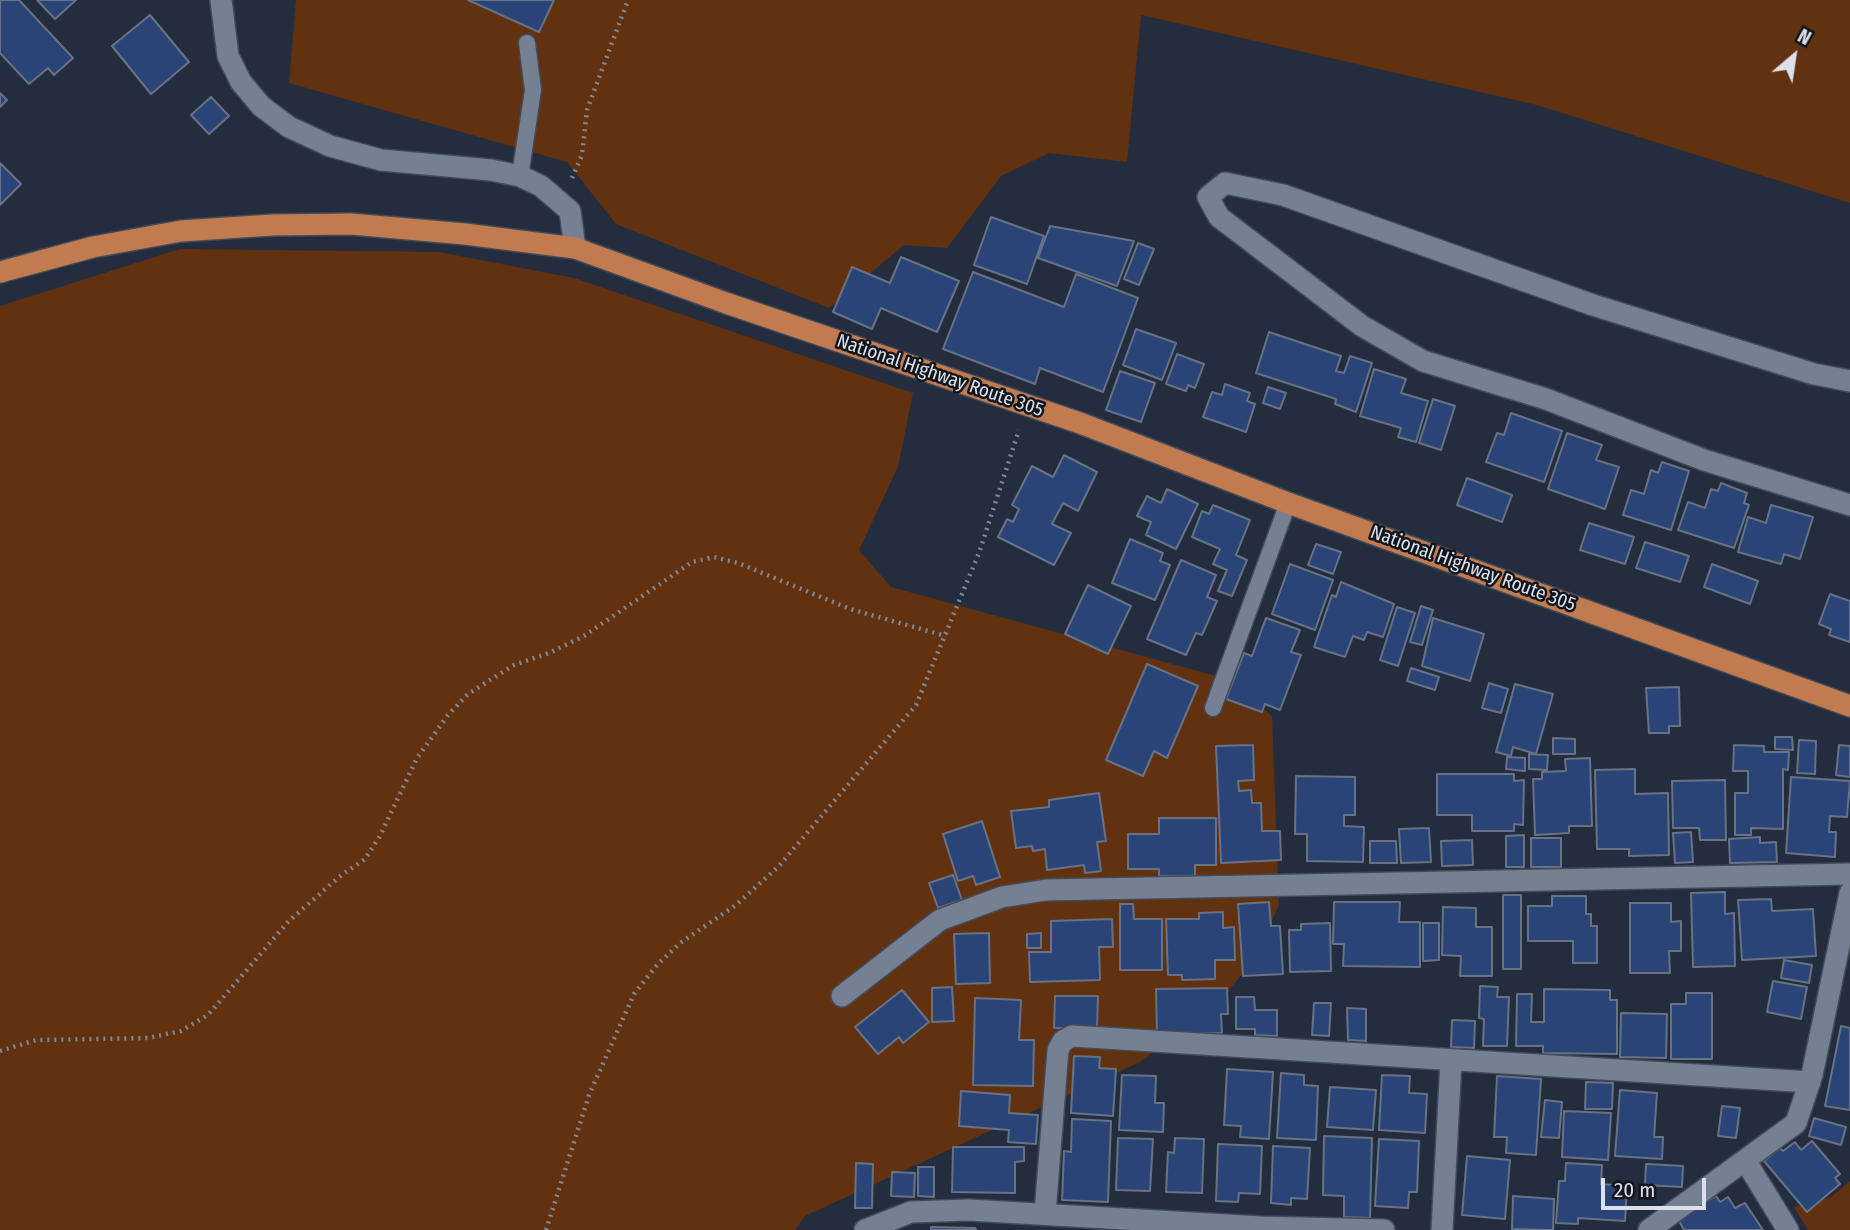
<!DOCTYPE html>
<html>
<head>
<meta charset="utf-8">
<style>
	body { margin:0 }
	#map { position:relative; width:1850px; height:1230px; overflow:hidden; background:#242d3d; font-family:"Fira Sans Condensed",sans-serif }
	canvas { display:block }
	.north { position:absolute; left:1759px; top:21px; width:70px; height:70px; -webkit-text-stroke:5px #11151d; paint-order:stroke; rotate:29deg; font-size:19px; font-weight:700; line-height:28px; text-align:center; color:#dbe1ec }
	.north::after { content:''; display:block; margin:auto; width:24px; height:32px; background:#dbe1ec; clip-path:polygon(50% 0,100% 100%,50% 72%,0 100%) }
	.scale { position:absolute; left:1601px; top:1178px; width:105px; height:32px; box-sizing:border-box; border:4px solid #dbe1ec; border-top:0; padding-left:9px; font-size:21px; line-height:24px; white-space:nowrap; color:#dbe1ec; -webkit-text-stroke:5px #11151d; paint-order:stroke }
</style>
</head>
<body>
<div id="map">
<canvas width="1850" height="1230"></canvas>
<div class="north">N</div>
<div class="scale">20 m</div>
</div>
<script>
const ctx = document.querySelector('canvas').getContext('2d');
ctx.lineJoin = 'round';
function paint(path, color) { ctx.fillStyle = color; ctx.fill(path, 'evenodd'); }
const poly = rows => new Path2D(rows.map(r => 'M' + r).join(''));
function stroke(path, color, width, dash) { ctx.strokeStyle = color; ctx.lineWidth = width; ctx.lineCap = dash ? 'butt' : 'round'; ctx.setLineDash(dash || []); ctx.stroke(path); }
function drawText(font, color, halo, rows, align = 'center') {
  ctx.font = font + ' "Fira Sans Condensed",sans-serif'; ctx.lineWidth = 5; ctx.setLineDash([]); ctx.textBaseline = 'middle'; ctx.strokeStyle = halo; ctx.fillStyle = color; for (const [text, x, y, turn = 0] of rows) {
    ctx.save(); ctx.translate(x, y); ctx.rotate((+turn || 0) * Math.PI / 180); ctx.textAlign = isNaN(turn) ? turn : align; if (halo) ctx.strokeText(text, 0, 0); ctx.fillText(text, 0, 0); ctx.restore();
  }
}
paint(poly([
	[296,0,1850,0,1850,203,1537,105,1141,15,1127,162,1049,153,1001,176,947,248,904,245,829,308,616,224,567,162,289,83],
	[180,249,439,252,574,278,913,393,898,467,859,550,891,587,1227,679,1272,716,1279,905,1255,958,1216,1006,1140,1062,805,1216,795,1230,0,1230,0,306],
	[1850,1181,1850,1230,1808,1230,1794,1207,1831,1197]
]), '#623110');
const building = poly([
	[0,0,19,0,73,58,54,75,48,68,29,84,0,53,0,0],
	[37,0,76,0,55,19,37,0],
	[468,0,554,0,539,32,468,0],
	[150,15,189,62,151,94,112,46,150,15],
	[0,93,7,100,0,107,0,93],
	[211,97,229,116,209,134,191,115,211,97],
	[0,163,21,184,0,205,0,163],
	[991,217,1044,236,1027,284,974,265,991,217],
	[1050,226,1134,241,1117,286,1038,258,1050,226],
	[1138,243,1154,249,1139,285,1124,279,1138,243],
	[901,257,959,281,937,332,881,308,872,329,833,312,852,267,890,283,901,257],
	[973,272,1064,307,1076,274,1138,298,1103,392,1040,368,1035,384,943,349,973,272],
	[1136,329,1176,343,1162,380,1123,365,1136,329],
	[1269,332,1341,356,1336,371,1344,373,1350,356,1372,363,1356,412,1335,404,1336,399,1256,373,1269,332],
	[1177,354,1204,364,1195,388,1188,385,1186,391,1166,384,1177,354],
	[1374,369,1406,379,1401,393,1428,401,1416,442,1398,437,1401,428,1360,416,1374,369],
	[1120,371,1155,383,1141,422,1106,410,1120,371],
	[1225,384,1250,393,1247,401,1255,404,1246,432,1203,417,1212,392,1222,395,1225,384],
	[1268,387,1286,393,1280,409,1263,403,1268,387],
	[1433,399,1455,406,1441,450,1419,443,1433,399],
	[1511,413,1562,431,1544,482,1486,462,1497,433,1504,435,1511,413],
	[1567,433,1602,445,1596,460,1619,467,1605,509,1548,489,1567,433],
	[1064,455,1097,472,1078,511,1063,503,1052,524,1071,533,1054,565,998,537,1007,519,1013,522,1019,509,1012,505,1032,466,1053,477,1064,455],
	[1662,462,1689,471,1671,530,1623,515,1631,490,1644,494,1651,470,1658,473,1662,462],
	[1467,478,1512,495,1502,522,1457,505,1467,478],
	[1721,483,1747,493,1744,503,1749,505,1734,548,1678,530,1688,502,1705,508,1711,489,1718,491,1721,483],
	[1167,489,1198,504,1176,549,1146,535,1151,522,1137,516,1147,496,1161,503,1167,489],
	[1213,505,1250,520,1236,555,1247,560,1232,596,1218,591,1227,570,1213,564,1220,549,1192,537,1202,511,1209,514,1213,505],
	[1771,505,1813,517,1800,559,1784,554,1781,564,1738,552,1748,517,1766,523,1771,505],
	[1589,523,1634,537,1625,564,1580,550,1589,523],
	[1130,539,1163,553,1160,561,1170,565,1155,600,1112,583,1130,539],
	[1645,542,1689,556,1680,582,1636,568,1645,542],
	[1316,544,1341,552,1333,574,1308,565,1316,544],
	[1181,560,1216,575,1207,597,1217,601,1202,635,1196,633,1186,655,1147,639,1181,560],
	[1290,564,1333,580,1315,630,1272,614,1290,564],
	[1712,564,1758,581,1750,604,1704,587,1712,564],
	[1341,582,1394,604,1383,637,1367,632,1364,640,1353,636,1345,657,1314,647,1332,595,1336,597,1341,582],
	[1088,585,1131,606,1108,654,1065,634,1088,585],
	[1830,594,1850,601,1850,642,1829,635,1831,629,1819,624,1830,594],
	[1421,606,1433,610,1422,645,1410,642,1421,606],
	[1397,607,1415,613,1398,666,1380,660,1397,607],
	[1266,618,1300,630,1291,652,1301,655,1280,710,1265,704,1262,712,1226,699,1244,653,1252,656,1266,618],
	[1433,618,1484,634,1470,681,1422,666,1433,618],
	[1147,664,1198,686,1167,758,1154,751,1143,776,1106,760,1147,664],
	[1411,668,1439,677,1435,690,1407,681,1411,668],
	[1489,683,1508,689,1501,713,1482,708,1489,683],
	[1515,684,1553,694,1536,754,1513,747,1511,756,1496,752,1515,684],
	[1679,687,1680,726,1669,726,1669,733,1649,733,1646,688,1679,687],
	[1775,737,1792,737,1793,750,1775,749,1775,737],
	[1553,738,1575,739,1575,754,1553,754,1553,738],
	[1799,740,1816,741,1815,774,1797,773,1799,740],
	[1253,745,1254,780,1238,781,1239,791,1251,790,1252,803,1261,803,1262,831,1280,831,1281,860,1221,863,1216,746,1253,745],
	[1734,745,1764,746,1764,752,1789,752,1788,770,1783,769,1783,829,1751,828,1751,835,1735,835,1735,793,1748,793,1748,771,1733,771,1734,745],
	[1839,745,1850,746,1850,777,1836,775,1839,745],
	[1529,754,1548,755,1547,770,1529,769,1529,754],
	[1507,757,1525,758,1525,771,1506,769,1507,757],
	[1590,758,1592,826,1569,826,1569,833,1535,835,1533,779,1542,779,1542,772,1566,771,1565,759,1590,758],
	[1635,769,1635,794,1668,793,1669,855,1629,856,1629,849,1597,849,1595,770,1635,769],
	[1437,774,1514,774,1514,781,1524,780,1523,825,1514,824,1514,831,1472,831,1472,815,1437,815,1437,774],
	[1296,776,1355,777,1355,815,1344,815,1344,826,1364,827,1363,862,1307,861,1307,834,1295,834,1296,776],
	[1791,777,1850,781,1847,817,1830,816,1829,832,1836,832,1835,857,1786,853,1791,777],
	[1725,780,1726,840,1700,840,1699,828,1673,828,1672,781,1725,780],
	[1099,793,1106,841,1097,842,1101,871,1085,873,1084,865,1047,870,1045,849,1033,851,1032,846,1016,848,1011,811,1049,807,1049,800,1099,793],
	[1159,818,1216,818,1216,865,1195,865,1195,876,1159,876,1159,869,1128,869,1128,834,1159,834,1159,818],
	[982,821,1000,877,976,885,973,876,958,881,943,834,982,821],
	[1429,828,1431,862,1401,863,1399,829,1429,828],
	[1691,832,1693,862,1675,863,1673,833,1691,832],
	[1524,835,1524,867,1506,867,1506,836,1524,835],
	[1760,837,1760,843,1776,842,1777,862,1730,863,1729,839,1760,837],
	[1531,838,1561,838,1561,867,1531,867,1531,838],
	[1472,840,1473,865,1442,866,1441,841,1472,840],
	[1370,841,1396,841,1397,863,1370,863,1370,841],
	[953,875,962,900,938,908,929,883,953,875],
	[1725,892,1725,914,1734,913,1735,966,1693,967,1691,893,1725,892],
	[1503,895,1521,895,1521,969,1503,969,1503,895],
	[1552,896,1586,896,1586,914,1591,914,1591,926,1597,926,1597,963,1573,963,1573,941,1528,941,1528,906,1552,906,1552,896],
	[1771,899,1772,911,1813,909,1816,956,1742,960,1738,900,1771,899],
	[1269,902,1271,926,1280,926,1283,974,1243,976,1238,904,1269,902],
	[1334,902,1400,902,1399,922,1420,922,1420,967,1343,966,1344,944,1333,944,1334,902],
	[1630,903,1671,903,1671,922,1681,921,1681,951,1669,951,1670,973,1630,973,1630,903],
	[1120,904,1133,904,1134,919,1162,919,1162,970,1120,970,1120,904],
	[1443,907,1476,908,1476,927,1492,927,1492,976,1460,976,1461,956,1442,955,1443,907],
	[1223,912,1223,928,1234,927,1235,960,1215,960,1215,979,1182,980,1182,975,1168,975,1166,919,1199,919,1199,913,1223,912],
	[1112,919,1113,947,1099,947,1100,980,1030,982,1029,952,1051,952,1051,921,1112,919],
	[1330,923,1331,971,1290,972,1289,930,1301,930,1301,924,1330,923],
	[1423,923,1439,923,1439,960,1423,961,1423,923],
	[989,933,990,983,956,984,954,934,989,933],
	[1041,933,1041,948,1027,948,1027,934,1041,933],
	[1784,960,1812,965,1809,983,1781,978,1784,960],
	[1773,981,1807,987,1801,1019,1767,1012,1773,981],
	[1480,986,1498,987,1497,997,1509,997,1507,1046,1483,1046,1484,1019,1479,1018,1480,986],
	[952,987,954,1021,932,1022,932,988,952,987],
	[1227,988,1228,1014,1221,1014,1222,1033,1157,1034,1156,989,1227,988],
	[1544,989,1610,990,1610,1000,1617,1000,1617,1054,1543,1053,1543,1046,1516,1046,1517,994,1532,994,1531,1022,1544,1022,1544,989],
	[902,990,929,1022,903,1043,899,1037,878,1054,855,1027,902,990],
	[1686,993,1712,993,1712,1059,1671,1059,1671,1004,1686,1004,1686,993],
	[1055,996,1098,996,1097,1029,1054,1028,1055,996],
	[1236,997,1254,997,1255,1010,1277,1010,1277,1036,1255,1035,1255,1029,1236,1029,1236,997],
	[975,998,1021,1000,1019,1040,1034,1040,1033,1086,973,1085,975,998],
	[1314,1003,1331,1003,1329,1036,1312,1035,1314,1003],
	[1347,1008,1366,1009,1366,1041,1348,1040,1347,1008],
	[1621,1013,1667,1014,1666,1058,1620,1057,1621,1013],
	[1452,1020,1475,1021,1474,1048,1451,1047,1452,1020],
	[1841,1026,1850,1028,1850,1110,1825,1106,1841,1026],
	[1074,1056,1100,1057,1099,1068,1116,1069,1113,1116,1071,1113,1074,1056],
	[1227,1069,1273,1072,1269,1139,1240,1137,1241,1126,1224,1125,1227,1069],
	[1281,1073,1304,1075,1304,1085,1318,1086,1316,1140,1277,1138,1281,1073],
	[1122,1075,1156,1076,1155,1103,1164,1103,1163,1132,1119,1130,1122,1075],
	[1382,1075,1410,1076,1409,1093,1427,1094,1425,1133,1379,1130,1382,1075],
	[1497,1076,1541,1079,1536,1155,1506,1153,1507,1137,1494,1137,1497,1076],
	[1586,1082,1613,1083,1612,1109,1585,1109,1586,1082],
	[1330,1087,1376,1090,1373,1130,1327,1127,1330,1087],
	[1620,1090,1657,1093,1654,1137,1663,1137,1662,1159,1615,1156,1620,1090],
	[961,1091,1010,1095,1009,1113,1038,1115,1036,1144,1008,1142,1009,1130,959,1126,961,1091],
	[1545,1100,1562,1102,1559,1138,1541,1137,1545,1100],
	[1722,1106,1740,1108,1736,1138,1718,1136,1722,1106],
	[1564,1111,1611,1113,1608,1160,1562,1157,1564,1111],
	[1814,1118,1846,1127,1841,1145,1809,1136,1814,1118],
	[1072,1119,1111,1121,1108,1202,1062,1200,1064,1151,1071,1152,1072,1119],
	[1324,1136,1372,1138,1370,1218,1344,1217,1344,1196,1323,1195,1324,1136],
	[1118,1138,1153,1139,1150,1191,1116,1190,1118,1138],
	[1175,1138,1204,1139,1202,1193,1166,1192,1168,1152,1174,1153,1175,1138],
	[1379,1139,1419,1141,1417,1192,1409,1192,1408,1208,1375,1206,1379,1139],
	[1812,1141,1840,1174,1835,1178,1840,1184,1807,1212,1764,1161,1780,1148,1783,1151,1795,1142,1801,1150,1812,1141],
	[1218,1144,1262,1146,1260,1194,1239,1193,1238,1202,1216,1201,1218,1144],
	[1273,1146,1310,1148,1307,1199,1291,1198,1291,1205,1271,1203,1273,1146],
	[953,1147,1024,1147,1024,1161,1015,1162,1015,1193,952,1192,953,1147],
	[1467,1156,1510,1160,1505,1219,1462,1215,1467,1156],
	[856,1163,873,1164,872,1208,855,1208,856,1163],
	[1566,1163,1602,1165,1601,1184,1627,1186,1625,1221,1578,1218,1578,1224,1556,1223,1559,1181,1565,1181,1566,1163],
	[1646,1164,1683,1166,1682,1187,1645,1185,1646,1164],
	[918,1167,934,1167,934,1197,918,1196,918,1167],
	[892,1172,915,1173,914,1197,891,1196,892,1172],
	[1513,1196,1554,1199,1553,1230,1512,1229,1513,1196],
	[1716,1196,1720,1202,1728,1197,1735,1208,1745,1203,1763,1230,1684,1230,1678,1219,1716,1196],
	[931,1227,975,1228,976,1230,931,1230,931,1227]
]);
paint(building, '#2a4477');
stroke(building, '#687285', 2);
const service = poly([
	[520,176,533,90,527,43],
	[1213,708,1288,503]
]);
const minor = poly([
	[221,0,228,56,241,82,261,106,289,127,330,146,381,160,491,170,520,176,541,186,570,211,575,248],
	[1850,381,1814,374,1593,305,1283,195,1225,183,1208,197,1219,217,1362,326,1423,361,1546,399,1704,460,1850,505],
	[842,996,940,920,1002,897,1046,890,1850,874],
	[1745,1160,1788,1230],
	[1045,1213,1058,1050,1063,1041,1072,1036,1810,1082],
	[865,1230,911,1212,969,1210,1261,1227,1384,1230],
	[1442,1230,1451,1061],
	[1649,1230,1796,1123,1812,1075,1850,893]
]);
const trunk = poly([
	[0,272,93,247,181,231,272,225,351,224,465,234,575,248,726,303,1080,423,1288,503,1850,706]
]);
stroke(service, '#434a58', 19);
stroke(minor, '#434a58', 24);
stroke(trunk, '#434a58', 24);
stroke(poly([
	[572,178,582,155,587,110,628,0],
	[0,1051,36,1040,148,1038,181,1031,208,1015,288,922,339,877,365,859,380,836,417,758,448,715,468,694,514,665,549,653,584,636,692,562,714,557,738,563,850,609,946,636],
	[546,1230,589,1095,634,994,657,965,680,943,736,905,778,867,916,705,979,553,1019,430]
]), '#808895', 4.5, [2, 5]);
stroke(service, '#758093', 16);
stroke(minor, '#758093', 21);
stroke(trunk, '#c27a4f', 21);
drawText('19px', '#dbe1ec', '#11151d', [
	["National Highway Route 305",940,376,19],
	["National Highway Route 305",1473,569,20]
]);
</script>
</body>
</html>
